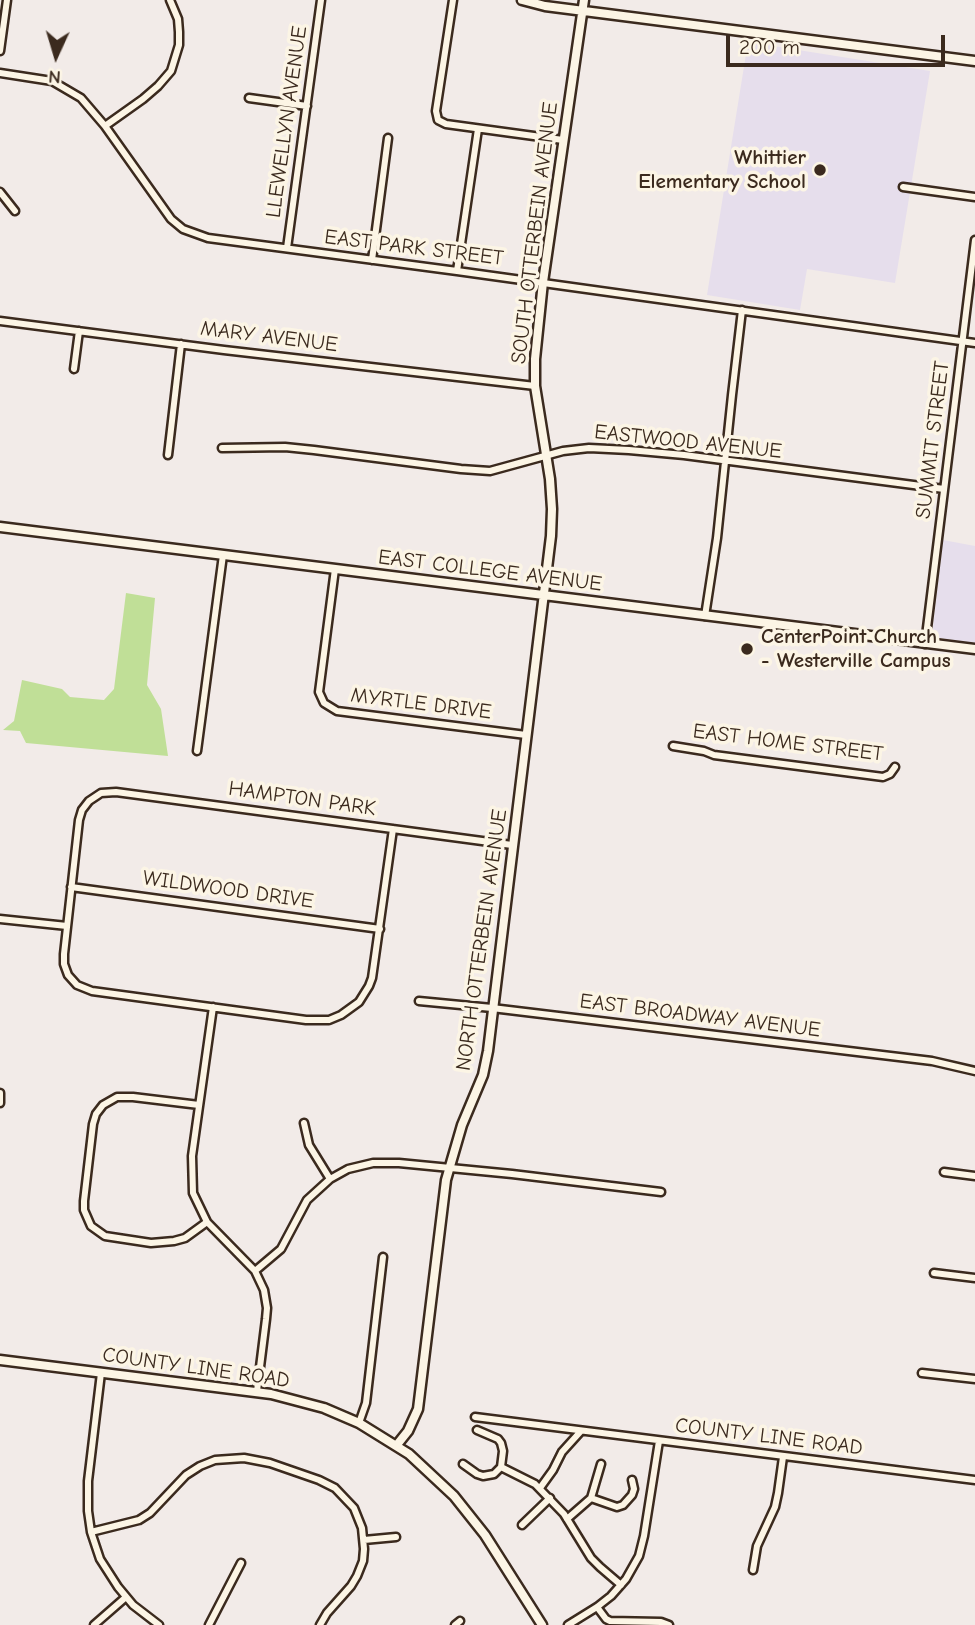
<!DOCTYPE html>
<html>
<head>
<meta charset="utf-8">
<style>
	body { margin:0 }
	#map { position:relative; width:975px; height:1625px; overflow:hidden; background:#f2ebe8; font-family:"Comic Neue",sans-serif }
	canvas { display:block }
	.north { position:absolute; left:21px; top:21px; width:70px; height:70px; -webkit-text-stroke:5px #fcf5e5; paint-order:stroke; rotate:184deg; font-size:19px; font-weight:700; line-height:28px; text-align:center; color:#3b2a1e }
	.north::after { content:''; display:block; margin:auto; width:24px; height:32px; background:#3b2a1e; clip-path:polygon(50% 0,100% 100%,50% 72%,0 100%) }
	.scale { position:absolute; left:726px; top:35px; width:219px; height:32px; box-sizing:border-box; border:4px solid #3b2a1e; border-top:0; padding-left:9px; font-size:21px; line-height:24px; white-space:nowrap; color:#3b2a1e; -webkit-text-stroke:5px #fcf5e5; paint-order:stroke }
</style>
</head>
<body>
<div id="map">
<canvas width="975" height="1625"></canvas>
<div class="north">N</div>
<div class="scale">200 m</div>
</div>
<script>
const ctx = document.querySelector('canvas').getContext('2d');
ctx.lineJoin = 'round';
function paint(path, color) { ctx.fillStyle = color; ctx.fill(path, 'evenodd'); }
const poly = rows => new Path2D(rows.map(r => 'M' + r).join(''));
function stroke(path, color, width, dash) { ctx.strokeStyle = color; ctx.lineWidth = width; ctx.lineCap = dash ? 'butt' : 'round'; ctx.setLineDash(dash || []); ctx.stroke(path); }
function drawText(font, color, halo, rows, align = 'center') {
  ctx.font = font + ' "Comic Neue",sans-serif'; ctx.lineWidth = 7; ctx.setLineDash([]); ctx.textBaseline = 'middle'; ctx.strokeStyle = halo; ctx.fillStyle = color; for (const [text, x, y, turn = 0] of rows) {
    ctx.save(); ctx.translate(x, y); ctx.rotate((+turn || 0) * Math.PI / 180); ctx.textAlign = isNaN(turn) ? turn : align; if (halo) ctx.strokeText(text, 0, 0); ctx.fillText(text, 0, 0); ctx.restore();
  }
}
paint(poly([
	[748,42,930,71,895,283,807,269,800,310,707,295],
	[943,540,975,546,975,643,932,637]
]), '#e6deec');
paint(poly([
	[126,593,155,598,147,685,161,709,168,756,26,743,20,731,3,730,14,721,22,680,62,689,70,697,104,700,114,689]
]), '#c0df97');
const street = poly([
	[453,0,436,111,438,120,446,124,563,140],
	[0,51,7,0],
	[0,73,52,81,81,98,105,126,171,219,183,229,208,238,457,271,975,343],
	[249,98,307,106],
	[105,126,143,99,158,86,171,71,179,45,179,32,178,19,170,0],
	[903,187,975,197],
	[0,192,15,211],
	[287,248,321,0],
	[372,260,388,138],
	[457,271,478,129],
	[0,321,224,350,535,386],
	[74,369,79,331],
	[222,448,285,447,314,450,461,469,490,471,563,451,589,448,629,450,684,455,944,489],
	[168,455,181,344],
	[335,569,319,692,324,703,337,711,345,712,526,735],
	[705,616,717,538,732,395,742,310],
	[925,644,975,240],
	[673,746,704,751,714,755,883,777,890,774,895,767],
	[197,751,223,555],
	[393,829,372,978,369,986,359,1002,341,1015,329,1020,306,1020,92,991,77,985,68,975,64,964,64,954,79,820,82,810,89,801,101,793,116,792,512,845],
	[71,887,380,929],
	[0,919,67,926],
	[419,1001,492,1008,932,1061,975,1071],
	[213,1007,192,1156,193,1193,207,1222,255,1271,264,1290,267,1308,266,1319,257,1391],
	[0,1093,0,1103],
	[199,1105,133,1097,117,1097,103,1105,96,1114,93,1124,84,1201,84,1210,91,1226,105,1236,151,1243,174,1241,185,1238,207,1222],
	[304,1123,309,1145,330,1179],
	[944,1172,975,1176],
	[255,1271,281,1249,307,1200,330,1179,348,1169,373,1163,399,1163,512,1174,661,1192],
	[934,1273,975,1278],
	[101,1373,88,1481,88,1511,91,1532,100,1559,118,1587,133,1605,159,1625],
	[922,1373,975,1379],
	[475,1417,975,1480],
	[359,1423,366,1403,383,1257],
	[477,1430,498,1439,501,1443,503,1451,501,1467],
	[463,1464,477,1474,483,1476,494,1474,501,1467,535,1484,564,1514,591,1558,600,1567,621,1585],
	[540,1488,553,1470,562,1452,581,1431],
	[591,1498,617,1507,623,1505,632,1495,634,1489,632,1480],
	[567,1519,591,1498,601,1464],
	[522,1525,550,1498],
	[91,1532,139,1520,150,1513,186,1475,200,1466,215,1460,244,1458,270,1463,319,1480,335,1488,354,1508,362,1528,364,1549,363,1561,357,1576,351,1586,327,1613,320,1625],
	[364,1540,396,1537],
	[753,1570,757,1546,775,1507,778,1493,783,1457],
	[597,1607,606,1619,610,1621,661,1622,669,1625],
	[94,1625,126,1597],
	[209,1625,241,1563],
	[455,1625,460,1621],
	[568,1625,597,1607,611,1596,626,1579,639,1556,644,1536,659,1441]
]);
const secondary = poly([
	[522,0,545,6,975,61],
	[0,527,975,649],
	[0,1360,271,1394,324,1408,359,1423,409,1454,454,1496,485,1535,542,1625],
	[396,1446,408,1431,418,1409,446,1180,462,1125,483,1075,488,1051,551,536,552,509,550,479,535,386,535,359,543,282,584,0]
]);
stroke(street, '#3b2a1e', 11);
stroke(secondary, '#3b2a1e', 13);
stroke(street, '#fcf5e5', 6);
stroke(secondary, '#fcf5e5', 8);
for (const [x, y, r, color] of [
	[820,170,7,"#3b2a1e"],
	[747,649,7,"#3b2a1e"]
]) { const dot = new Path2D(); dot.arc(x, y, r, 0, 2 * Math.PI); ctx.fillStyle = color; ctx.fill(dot); stroke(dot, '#fcf5e5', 2.5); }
drawText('21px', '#3b2a1e', '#fcf5e5', [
	["LLEWELLYN AVENUE",287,122,-82],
	["SOUTH OTTERBEIN AVENUE",535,233,-83],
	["EAST PARK STREET",414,248,7],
	["MARY AVENUE",269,337,7],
	["SUMMIT STREET",933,440,-83],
	["EASTWOOD AVENUE",688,442,6],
	["EAST COLLEGE AVENUE",490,571,7],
	["MYRTLE DRIVE",421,704,7],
	["EAST HOME STREET",788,743,7],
	["HAMPTON PARK",302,799,8],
	["WILDWOOD DRIVE",228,890,8],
	["NORTH OTTERBEIN AVENUE",482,940,-82],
	["EAST BROADWAY AVENUE",700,1016,7],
	["COUNTY LINE ROAD",196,1368,8],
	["COUNTY LINE ROAD",769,1437,7]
]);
drawText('bold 21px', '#3b2a1e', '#fcf5e5', [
	["Whittier",806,158],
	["Elementary School",806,182],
	["CenterPoint Church",761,637,"left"],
	["- Westerville Campus",761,661,"left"]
], 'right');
</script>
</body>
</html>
